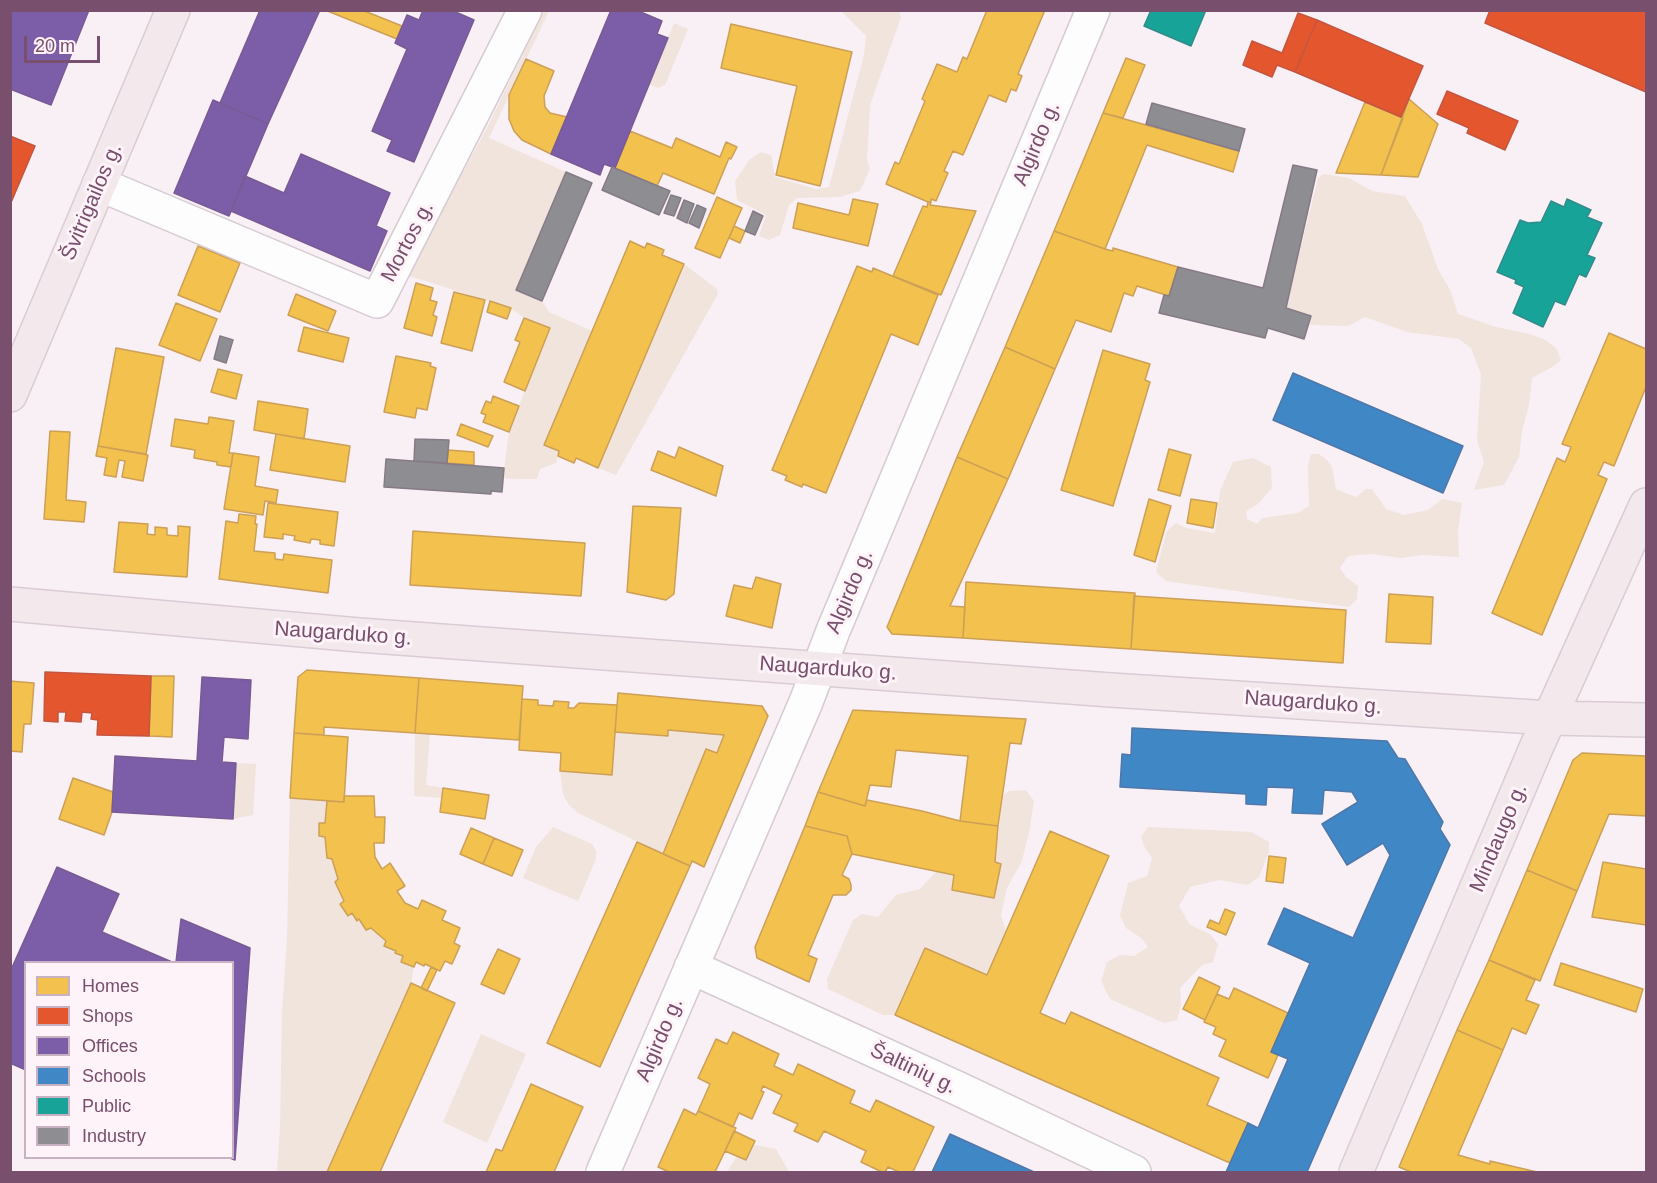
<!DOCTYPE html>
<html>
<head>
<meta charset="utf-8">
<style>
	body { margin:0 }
	#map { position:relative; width:1657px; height:1183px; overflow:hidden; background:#f8f0f4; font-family:Helvetica,sans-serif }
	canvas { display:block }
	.frame { position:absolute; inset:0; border:12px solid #784f6c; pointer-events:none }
	.legend { position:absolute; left:24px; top:961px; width:210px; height:198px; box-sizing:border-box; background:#fef3f8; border:2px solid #c8b1c0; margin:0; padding:8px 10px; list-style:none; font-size:18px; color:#784f6c }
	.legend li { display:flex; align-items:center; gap:12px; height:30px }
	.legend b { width:30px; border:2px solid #c8b1c0 }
	.scale { position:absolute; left:24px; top:36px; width:76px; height:27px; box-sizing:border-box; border:3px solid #784f6c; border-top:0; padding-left:8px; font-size:18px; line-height:21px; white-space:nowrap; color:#784f6c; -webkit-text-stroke:4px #fef3f8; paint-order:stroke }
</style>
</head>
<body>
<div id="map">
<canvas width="1657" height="1183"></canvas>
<div class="frame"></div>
<ul class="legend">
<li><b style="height:16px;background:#f2c14e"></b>Homes</li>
<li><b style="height:16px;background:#e4572e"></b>Shops</li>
<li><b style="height:16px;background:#7b5ea7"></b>Offices</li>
<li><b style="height:16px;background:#3f88c5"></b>Schools</li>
<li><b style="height:16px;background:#17a398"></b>Public</li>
<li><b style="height:16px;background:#8d8d92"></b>Industry</li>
</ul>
<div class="scale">20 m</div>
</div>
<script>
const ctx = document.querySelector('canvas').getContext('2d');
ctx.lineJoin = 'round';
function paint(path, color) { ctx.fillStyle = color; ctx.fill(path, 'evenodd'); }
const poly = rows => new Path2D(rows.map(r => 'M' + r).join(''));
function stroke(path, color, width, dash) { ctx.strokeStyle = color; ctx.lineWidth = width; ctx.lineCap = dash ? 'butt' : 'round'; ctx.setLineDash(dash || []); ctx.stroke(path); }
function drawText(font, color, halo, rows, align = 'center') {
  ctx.font = font + ' Helvetica,sans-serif'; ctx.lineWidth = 6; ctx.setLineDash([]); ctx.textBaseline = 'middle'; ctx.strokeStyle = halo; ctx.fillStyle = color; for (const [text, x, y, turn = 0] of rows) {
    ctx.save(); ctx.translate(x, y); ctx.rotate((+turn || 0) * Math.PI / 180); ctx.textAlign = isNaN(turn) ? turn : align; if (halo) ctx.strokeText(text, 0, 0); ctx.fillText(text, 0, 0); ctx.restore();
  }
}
paint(poly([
	[844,10,899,11,901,17,870,105,867,159,870,169,860,191,839,197,797,198,789,205,780,235,769,240,759,236,766,215,737,200,735,181,750,159,761,152,771,155,775,177,816,189,829,187,864,55,866,36,843,13],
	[544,11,549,11,489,138,566,172,516,290,542,301,549,312,592,331,544,445,559,451,556,463,540,469,537,479,515,479,503,478,509,432,549,328,524,318,511,308,406,275,486,130],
	[674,23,688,29,665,85,658,88,649,84],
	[1324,174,1349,178,1372,191,1405,196,1422,224,1438,269,1451,292,1458,314,1496,327,1529,334,1544,339,1556,348,1561,360,1554,366,1532,378,1529,405,1522,431,1519,457,1504,485,1474,490,1484,462,1477,440,1481,375,1471,348,1459,339,1407,332,1365,317,1348,326,1313,325,1309,324,1311,316,1286,308,1318,178],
	[684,264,717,289,718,294,616,475,598,468],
	[1311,454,1319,454,1327,460,1332,467,1336,489,1356,497,1366,489,1372,489,1386,509,1404,515,1428,510,1442,499,1462,503,1458,530,1459,557,1422,555,1401,558,1372,554,1348,556,1340,568,1346,577,1358,586,1357,599,1349,607,1166,581,1156,572,1166,532,1176,523,1186,528,1215,533,1220,491,1233,462,1253,458,1271,467,1272,488,1258,504,1246,511,1247,519,1257,524,1262,518,1298,513,1309,506,1308,466],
	[668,730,724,735,717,753,706,749,663,854,578,813,569,805,563,794,560,771,612,775,615,732],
	[415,733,430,734,426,785,443,788,442,798,414,796],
	[236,763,256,764,253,815,233,819],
	[1026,790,1034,801,1029,833,1022,861,1007,888,1001,915,1006,932,987,975,925,948,895,1015,883,1015,828,989,827,979,853,920,862,914,878,917,896,895,920,889,937,871,954,875,952,890,994,898,1001,864,995,862,1003,796,1009,791],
	[290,798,327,801,327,815,325,815,325,823,319,823,319,836,325,837,327,858,332,859,338,879,335,882,344,901,340,905,347,916,352,913,357,920,359,919,366,930,371,928,386,941,384,946,396,951,395,953,403,956,401,962,414,967,411,983,327,1172,277,1172,280,1127,282,1014,287,938],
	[553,827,592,844,596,851,596,859,578,901,523,878,536,847],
	[1148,827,1251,832,1269,842,1269,852,1259,877,1248,885,1219,880,1190,887,1179,906,1190,925,1210,934,1218,944,1213,962,1202,965,1180,988,1181,1005,1177,1020,1164,1023,1110,999,1101,981,1107,962,1120,955,1134,956,1148,947,1141,938,1126,928,1120,915,1128,883,1147,876,1152,858,1145,848,1141,837],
	[481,1034,526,1054,487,1143,443,1122],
	[749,1144,776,1149,789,1172,727,1172,740,1151]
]), '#f0e4dd');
const homes = poly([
	[325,10,362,10,402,26,397,39,325,10],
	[987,10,1045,10,1018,74,1022,76,1016,91,1011,89,1006,102,989,95,963,155,953,151,944,171,948,173,936,201,931,199,931,202,928,202,886,184,895,162,899,164,925,101,922,99,937,64,957,72,963,57,967,59,987,10],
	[731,24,852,52,820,186,776,175,797,86,721,68,731,24],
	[1126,58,1145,65,1123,118,1103,113,1126,58],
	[526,59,554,71,544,96,545,107,550,113,567,117,551,154,522,140,514,131,509,119,509,95,526,59],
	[1409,99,1438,124,1418,177,1381,175,1409,99],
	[1365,102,1403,118,1381,175,1336,173,1365,102],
	[1103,113,1239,151,1233,172,1147,145,1105,249,1054,231,1103,113],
	[630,131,672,148,676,138,720,157,726,142,737,147,731,159,729,158,714,194,663,173,657,186,615,168,630,131],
	[717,197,742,208,720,258,695,248,717,197],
	[853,199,878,204,868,246,793,228,798,203,849,215,853,199],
	[928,202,931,202,930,205,976,211,941,295,893,276,923,206,927,207,928,202],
	[734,226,745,231,740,243,729,238,734,226],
	[1054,231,1105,249,1113,251,1113,248,1178,267,1169,296,1137,286,1133,296,1124,293,1111,332,1076,320,1055,369,1005,347,1054,231],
	[630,241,645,248,647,243,664,250,662,255,684,264,598,468,576,458,574,463,558,456,559,451,544,445,630,241],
	[198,246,240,263,220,312,178,295,198,246],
	[857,266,872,272,873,268,938,295,918,345,891,334,826,493,803,484,802,487,785,480,787,476,772,470,857,266],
	[416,283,433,288,430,300,437,302,433,315,437,317,432,336,404,328,416,283],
	[454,292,485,300,472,351,441,343,454,292],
	[296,294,336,311,328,331,288,315,296,294],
	[490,301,511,308,507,319,487,312,490,301],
	[176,303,217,319,200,361,159,345,176,303],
	[524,318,550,328,525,391,504,382,520,342,515,340,524,318],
	[304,327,349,338,343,362,298,351,304,327],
	[1609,333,1646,349,1646,387,1614,466,1604,462,1598,475,1607,479,1542,635,1492,613,1557,458,1565,462,1568,455,1571,447,1562,444,1609,333],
	[1005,347,1055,369,1008,479,957,457,1005,347],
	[116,348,164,357,146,454,98,446,116,348],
	[1103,350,1150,364,1145,380,1150,382,1113,506,1061,490,1103,350],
	[396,356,431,363,430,366,436,368,427,410,417,408,415,418,384,412,396,356],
	[218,369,242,375,236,399,211,392,218,369],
	[493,396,519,406,509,432,483,422,486,415,481,413,486,401,491,403,493,396],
	[258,401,308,409,304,439,254,430,258,401],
	[209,417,234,421,229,453,233,453,231,467,217,465,217,462,194,458,195,450,171,446,175,419,208,424,209,417],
	[461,424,493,436,488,447,457,435,461,424],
	[50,431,70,432,66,500,86,502,84,522,44,519,50,431],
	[276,434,350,446,345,482,270,470,276,434],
	[98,446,148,455,143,481,122,477,125,461,119,460,116,477,104,475,107,458,96,456,98,446],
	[679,447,723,466,716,496,651,470,658,451,675,458,679,447],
	[1169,449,1191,455,1180,496,1158,490,1169,449],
	[448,450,474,452,474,465,447,463,448,450],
	[233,453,259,457,255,486,278,490,276,503,265,501,263,515,224,509,233,453],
	[957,457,1008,479,950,606,965,607,963,638,892,634,887,627,957,457],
	[1149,499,1171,506,1155,562,1134,555,1149,499],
	[1191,499,1217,503,1213,528,1187,523,1191,499],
	[268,503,338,512,334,546,320,544,320,540,311,539,310,543,294,540,295,536,283,534,283,539,264,537,268,503],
	[633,506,681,508,674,594,666,600,627,592,633,506],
	[239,514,256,516,255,524,257,524,254,551,275,553,275,559,283,560,284,554,332,560,328,593,219,579,226,521,238,523,239,514],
	[119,522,148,524,147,534,155,535,155,527,167,528,167,535,178,536,178,526,190,527,187,577,114,572,119,522],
	[413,531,585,543,581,596,410,585,413,531],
	[756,577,781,584,772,628,726,616,734,585,752,589,756,577],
	[966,582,1135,593,1131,649,963,638,966,582],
	[1389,594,1433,597,1431,644,1386,642,1389,594],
	[1134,596,1346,610,1343,663,1131,649,1134,596],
	[307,670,419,678,415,733,324,727,324,735,294,733,298,677,307,670],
	[151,676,174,676,172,737,149,736,151,676],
	[419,678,523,686,519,740,415,733,419,678],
	[10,681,34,683,31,724,24,724,22,752,10,751,10,681],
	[618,693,762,706,768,716,704,867,692,861,690,866,663,854,706,749,717,753,724,735,668,730,668,736,615,732,618,693],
	[522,699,538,700,538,705,553,706,554,701,569,702,568,708,574,708,579,703,617,705,612,775,560,771,561,753,519,750,522,699],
	[853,710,1026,719,1021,744,1010,743,998,826,960,821,968,756,896,750,891,787,870,785,865,806,818,792,853,710],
	[294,733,348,737,344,802,290,798,294,733],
	[1582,753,1646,756,1646,816,1609,814,1577,891,1527,870,1573,760,1582,753],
	[73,778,113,792,112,812,104,835,59,819,73,778],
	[443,788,489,795,485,819,440,812,443,788],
	[818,792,865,806,867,800,922,811,960,821,998,826,995,862,1001,864,994,898,952,890,954,875,852,854,847,836,805,826,818,792],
	[344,796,374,796,375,817,385,817,384,843,374,843,375,857,382,869,390,863,405,886,397,891,405,903,418,909,422,900,446,911,442,920,460,928,454,943,460,946,452,964,445,961,440,971,425,964,424,966,416,962,414,967,401,962,403,956,395,953,396,951,384,946,386,941,371,928,366,930,359,919,357,921,352,913,348,916,340,904,344,901,335,882,338,879,332,859,327,858,325,837,319,836,319,823,325,823,327,801,344,802,344,796],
	[805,826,847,836,852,854,842,875,849,879,851,885,851,890,846,895,833,895,808,955,817,959,809,982,757,958,755,947,805,826],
	[471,828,494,838,483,864,460,854,471,828],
	[1050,831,1109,856,1040,1013,1065,1024,1071,1012,1219,1078,1207,1105,1248,1123,1230,1163,895,1015,925,948,987,975,1050,831],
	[494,838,523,850,512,876,483,864,494,838],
	[637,842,690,866,600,1067,547,1043,637,842],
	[1269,856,1286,858,1283,883,1266,881,1269,856],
	[1603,862,1646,869,1646,925,1592,917,1603,862],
	[1527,870,1577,891,1540,981,1489,960,1527,870],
	[1225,909,1235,913,1226,935,1207,927,1210,920,1219,924,1225,909],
	[498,949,520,959,504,994,481,984,498,949],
	[1489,960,1535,980,1526,1000,1539,1005,1526,1034,1512,1028,1503,1050,1457,1030,1489,960],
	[1561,963,1643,989,1636,1012,1554,985,1561,963],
	[431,967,437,970,427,991,421,988,431,967],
	[1199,977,1220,987,1205,1020,1183,1009,1199,977],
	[411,983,455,1003,380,1172,327,1172,411,983],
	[1234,988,1288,1013,1271,1052,1278,1055,1268,1078,1219,1056,1226,1040,1213,1034,1216,1027,1204,1022,1217,994,1229,999,1234,988],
	[1457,1030,1503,1050,1458,1155,1490,1164,1490,1161,1537,1172,1411,1172,1399,1167,1457,1030],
	[733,1032,779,1054,774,1066,793,1075,798,1064,855,1091,850,1103,870,1112,876,1100,934,1127,913,1172,899,1172,888,1167,885,1172,882,1172,861,1162,866,1151,824,1131,818,1142,794,1131,798,1124,773,1113,782,1095,763,1086,761,1091,764,1092,752,1119,739,1113,733,1127,698,1111,710,1084,698,1078,716,1039,727,1044,733,1032],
	[531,1084,583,1107,554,1172,486,1172,496,1149,502,1151,531,1084],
	[684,1109,696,1115,698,1111,736,1128,715,1172,669,1172,658,1167,684,1109],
	[734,1131,755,1141,746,1160,725,1151,734,1131]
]);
paint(homes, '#f2c14e');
stroke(homes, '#cd9f57', 1.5);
const shops = poly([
	[1490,10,1646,10,1646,92,1485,23,1490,10],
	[1298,13,1317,20,1295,72,1277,65,1272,77,1243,65,1252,41,1282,53,1298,13],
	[1317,20,1423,66,1401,117,1295,72,1317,20],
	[1447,91,1518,121,1505,150,1467,133,1469,128,1437,114,1447,91],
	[10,136,35,146,10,205,10,136],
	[45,672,151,676,149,736,97,735,98,720,91,719,92,713,82,712,81,722,65,721,66,712,58,712,58,722,44,721,45,672]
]);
paint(shops, '#e4572e');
stroke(shops, '#c45541', 1.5);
const offices = poly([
	[10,10,89,10,51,105,10,89,10,10],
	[260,10,320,10,268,124,220,103,260,10],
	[423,10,451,10,474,20,414,162,387,151,392,140,372,131,407,49,395,43,407,15,419,20,423,10],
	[611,10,636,10,662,21,657,34,668,38,615,168,604,164,600,175,551,154,611,10],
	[213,100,268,124,229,216,174,193,213,100],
	[301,154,390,193,376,226,387,231,370,271,231,211,245,176,284,193,301,154],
	[202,677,251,680,248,739,224,737,222,762,236,763,233,819,112,812,115,756,197,761,202,677],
	[57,867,119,894,102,932,172,962,26,962,26,1070,10,1063,10,972,57,867],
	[181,919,250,948,235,1160,230,1158,232,1158,232,962,176,962,181,919]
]);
paint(offices, '#7b5ea7');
stroke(offices, '#7a5a95', 1.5);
const schools = poly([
	[1293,373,1463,446,1443,493,1273,420,1293,373],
	[1132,728,1387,741,1398,758,1405,759,1443,822,1440,829,1450,845,1307,1172,1226,1172,1248,1123,1258,1128,1288,1059,1271,1052,1310,963,1268,944,1284,908,1353,938,1390,855,1383,843,1347,865,1322,824,1358,802,1352,792,1324,790,1322,814,1292,813,1294,788,1267,787,1266,805,1246,804,1246,794,1120,787,1122,754,1131,755,1132,728],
	[950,1134,1034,1172,932,1172,950,1134]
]);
paint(schools, '#3f88c5');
stroke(schools, '#5077aa', 1.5);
const public = poly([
	[1151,10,1206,10,1191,46,1144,26,1151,10],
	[1567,199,1591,210,1587,217,1602,223,1587,255,1595,258,1586,277,1579,274,1565,305,1555,301,1543,327,1513,313,1524,287,1515,283,1516,280,1497,272,1520,220,1528,223,1541,222,1551,201,1564,207,1567,199]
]);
paint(public, '#17a398');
stroke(public, '#348a8b', 1.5);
const industry = poly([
	[1152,103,1245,129,1239,151,1146,124,1152,103],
	[1293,165,1317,170,1286,308,1311,316,1304,339,1268,328,1265,338,1159,313,1164,295,1169,296,1178,267,1263,288,1293,165],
	[612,167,670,191,659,215,602,190,612,167],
	[566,172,592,183,542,301,516,290,566,172],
	[671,195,681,198,674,216,664,213,671,195],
	[684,200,694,204,687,223,677,218,684,200],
	[697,205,706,209,699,228,689,223,697,205],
	[753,211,763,216,755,235,745,231,753,211],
	[220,336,233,340,226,363,214,359,220,336],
	[415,439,449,440,447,463,414,461,415,439],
	[386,459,504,468,502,492,491,491,491,494,384,487,386,459]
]);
paint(industry, '#8d8d92');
stroke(industry, '#877a87', 1.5);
const minor = poly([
	[99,184,377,301,525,10],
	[691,967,959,1089,1134,1172],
	[603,1172,806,702,833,631,1093,10]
]);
const major = poly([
	[10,395,173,10],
	[10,604,359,635,1111,690,1550,718,1646,720],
	[1356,1172,1536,748,1646,505]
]);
stroke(minor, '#d6cbd2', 36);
stroke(major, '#daccd5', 36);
stroke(minor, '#fefdfd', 33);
stroke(major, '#f3e8ec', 33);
drawText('21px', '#784f6c', '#fef3f8', [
	["Algirdo g.",1037,144,-67],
	["Švitrigailos g.",92,202,-67],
	["Mortos g.",408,242,-62],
	["Algirdo g.",850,592,-67],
	["Naugarduko g.",343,634,4],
	["Naugarduko g.",828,669,4],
	["Naugarduko g.",1313,703,4],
	["Mindaugo g.",1499,838,-67],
	["Algirdo g.",660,1040,-67],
	["Šaltinių g.",913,1069,25]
]);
</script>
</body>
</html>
